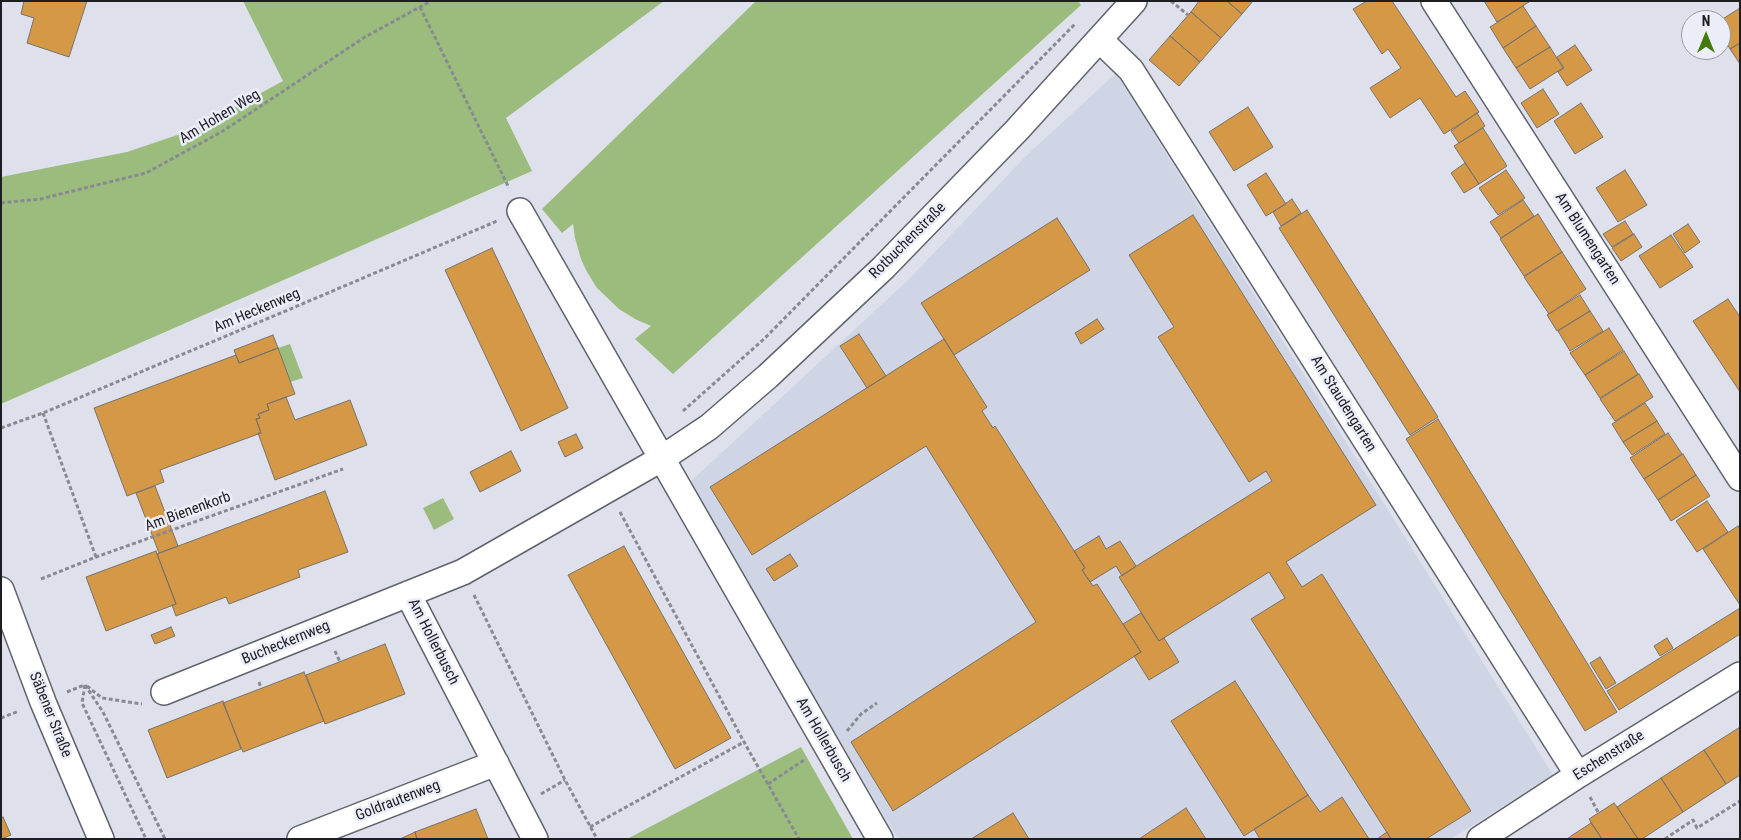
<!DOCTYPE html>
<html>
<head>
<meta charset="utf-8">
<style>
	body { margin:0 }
	#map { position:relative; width:1741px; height:840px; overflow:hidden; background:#dee1eb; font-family:"Roboto Condensed",sans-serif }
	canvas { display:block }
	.frame { position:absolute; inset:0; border:2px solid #1d1e22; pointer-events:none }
	.north { position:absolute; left:1681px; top:10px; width:50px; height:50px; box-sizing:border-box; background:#ebeef8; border:1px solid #999ba2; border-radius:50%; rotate:0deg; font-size:14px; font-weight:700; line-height:20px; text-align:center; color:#1d1e22 }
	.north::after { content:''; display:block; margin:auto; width:18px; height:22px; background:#447a0c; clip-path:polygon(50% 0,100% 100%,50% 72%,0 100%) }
</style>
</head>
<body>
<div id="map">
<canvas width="1741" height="840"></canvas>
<div class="frame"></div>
<div class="north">N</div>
</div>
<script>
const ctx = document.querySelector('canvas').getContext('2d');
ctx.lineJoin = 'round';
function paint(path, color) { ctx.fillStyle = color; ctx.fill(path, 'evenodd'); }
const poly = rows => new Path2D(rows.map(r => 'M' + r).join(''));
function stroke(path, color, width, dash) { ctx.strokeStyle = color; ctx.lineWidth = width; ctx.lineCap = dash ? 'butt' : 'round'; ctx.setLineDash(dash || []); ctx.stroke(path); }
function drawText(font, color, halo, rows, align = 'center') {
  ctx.font = font + ' "Roboto Condensed",sans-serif'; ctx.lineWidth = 5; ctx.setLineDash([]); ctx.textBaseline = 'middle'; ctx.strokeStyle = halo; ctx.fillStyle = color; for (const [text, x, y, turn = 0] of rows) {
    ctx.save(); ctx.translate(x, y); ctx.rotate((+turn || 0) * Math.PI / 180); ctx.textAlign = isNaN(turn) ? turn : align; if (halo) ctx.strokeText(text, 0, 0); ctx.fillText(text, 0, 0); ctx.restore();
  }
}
paint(poly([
	[1116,73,1553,775,1451,839,898,839,688,484,908,280,1027,155]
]), '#d0d5e6');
paint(poly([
	[243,1,664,1,506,118,532,171,1,404,1,177,127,152,195,129,283,81],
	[756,1,1078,1,1081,5,673,374,635,339,651,326,635,319,619,309,597,288,587,272,581,259,575,238,573,224,562,233,542,209],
	[290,344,303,378,290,382,278,348],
	[443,498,454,519,434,530,423,508],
	[801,747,853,839,627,839]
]), '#9cbc7e');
const building = poly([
	[24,1,87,1,69,57,27,43,34,18,21,14,24,1],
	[1199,1,1227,1,1242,14,1221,38,1191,12,1199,1],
	[1227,1,1253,1,1242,14,1227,1],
	[1367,1,1392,1,1456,97,1465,91,1479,112,1444,134,1420,98,1390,118,1370,88,1401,68,1388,49,1382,54,1353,9,1367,1],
	[1484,1,1528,1,1529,2,1497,22,1484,1],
	[1523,6,1536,26,1503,48,1490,27,1523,6],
	[1740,8,1740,43,1730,49,1721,34,1721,20,1740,8],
	[1191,12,1221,38,1200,62,1170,36,1191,12],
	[1536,26,1550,47,1516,68,1503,48,1536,26],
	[1170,36,1200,62,1179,86,1149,60,1170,36],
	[1740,43,1740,64,1730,49,1740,43],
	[1575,45,1592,70,1567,86,1558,72,1564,68,1557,57,1575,45],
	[1550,47,1563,68,1530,89,1516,68,1550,47],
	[1543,89,1559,114,1537,128,1521,103,1543,89],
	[1581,103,1603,137,1575,154,1554,121,1581,103],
	[1248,107,1273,147,1234,171,1209,132,1248,107],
	[1477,113,1485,126,1459,143,1451,131,1477,113],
	[1483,128,1507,166,1479,184,1454,146,1483,128],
	[1465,163,1479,184,1464,193,1451,173,1465,163],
	[1506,170,1525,198,1498,215,1479,188,1506,170],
	[1625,170,1647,205,1618,222,1596,188,1625,170],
	[1266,173,1286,204,1266,216,1247,185,1266,173],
	[1292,199,1301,213,1281,226,1273,212,1292,199],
	[1523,200,1534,216,1501,238,1490,222,1523,200],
	[1307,210,1438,417,1410,435,1279,228,1307,210],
	[1538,214,1562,252,1524,276,1500,239,1538,214],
	[1193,215,1376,505,1286,562,1302,587,1322,574,1471,811,1426,839,1391,839,1251,619,1285,598,1269,572,1159,641,1119,577,1272,481,1266,471,1249,482,1158,337,1174,327,1129,255,1193,215],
	[1057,218,1090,270,954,355,921,303,1057,218],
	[1625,221,1633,234,1612,247,1603,234,1625,221],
	[1688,224,1700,242,1685,253,1673,234,1688,224],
	[1634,234,1642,247,1621,261,1612,248,1634,234],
	[1671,235,1693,267,1660,288,1639,256,1671,235],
	[492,248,568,408,521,431,445,270,492,248],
	[1562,252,1586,289,1549,314,1524,277,1562,252],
	[1580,295,1590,311,1557,331,1547,315,1580,295],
	[1728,299,1740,317,1740,392,1693,321,1728,299],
	[1590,311,1603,331,1570,351,1558,331,1590,311],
	[1097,319,1104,329,1081,344,1075,333,1097,319],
	[1609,328,1623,350,1585,375,1570,353,1609,328],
	[859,334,886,376,867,388,840,346,859,334],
	[273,335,278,348,239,363,234,350,273,335],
	[944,339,987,407,982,411,993,428,995,426,1085,568,1082,570,1093,586,1097,584,1141,652,893,811,851,742,1036,622,926,446,752,555,710,487,944,339],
	[278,348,295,394,267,404,269,410,258,414,260,418,256,419,261,433,160,470,164,482,127,496,94,408,236,355,239,363,278,348],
	[1624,351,1638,374,1600,398,1585,375,1624,351],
	[1639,374,1653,397,1615,421,1600,399,1639,374],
	[286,397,295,420,350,400,367,445,275,480,258,433,261,433,256,419,260,418,258,414,269,410,267,404,286,397],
	[1645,403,1657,421,1623,442,1612,424,1645,403],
	[1438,419,1617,712,1585,731,1406,439,1438,419],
	[1657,421,1665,434,1632,455,1623,442,1657,421],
	[1668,433,1682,454,1644,479,1630,458,1668,433],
	[576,434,583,448,565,457,558,442,576,434],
	[511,451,521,471,480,492,470,472,511,451],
	[1683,454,1696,475,1658,500,1644,479,1683,454],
	[1696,475,1710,496,1671,521,1658,500,1696,475],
	[155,486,178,546,159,553,136,493,155,486],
	[325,491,348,552,298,570,300,577,229,604,226,597,176,616,172,605,176,604,157,554,325,491],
	[1707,501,1728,532,1697,552,1676,521,1707,501],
	[1738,526,1740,529,1740,605,1703,549,1738,526],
	[1099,536,1106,549,1120,541,1136,566,1122,576,1116,566,1090,582,1082,570,1085,568,1074,551,1099,536],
	[624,546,731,738,675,769,568,575,624,546],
	[156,551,176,604,106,631,86,577,156,551],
	[790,554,798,566,774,581,766,569,790,554],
	[1740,608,1740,634,1619,710,1607,691,1740,608],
	[1141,613,1159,641,1164,638,1179,662,1149,680,1134,656,1141,652,1123,624,1141,613],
	[171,627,175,636,155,644,151,635,171,627],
	[1667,638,1673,648,1660,656,1654,646,1667,638],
	[385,644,405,694,325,724,306,675,385,644],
	[1600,657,1616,683,1606,689,1590,663,1600,657],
	[304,672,324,721,243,752,223,703,304,672],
	[1235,681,1308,795,1244,836,1171,721,1235,681],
	[223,701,241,749,167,778,148,730,223,701],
	[1740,727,1740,775,1726,784,1704,750,1740,727],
	[1704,750,1726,784,1683,812,1661,778,1704,750],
	[1661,778,1683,812,1642,839,1638,839,1617,807,1661,778],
	[1308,795,1320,812,1342,797,1369,839,1260,839,1254,829,1308,795],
	[1614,803,1617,807,1638,839,1602,839,1589,819,1614,803],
	[1186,808,1206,839,1139,839,1186,808],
	[476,809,488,839,417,839,415,832,476,809],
	[1013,813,1029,839,971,839,1013,813],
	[3,817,11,835,1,839,1,818,3,817],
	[1591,823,1602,839,1567,839,1571,836,1591,823],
	[415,832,417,839,399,839,400,839,415,832],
	[1387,832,1391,839,1377,839,1387,832]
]);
paint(building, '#d49847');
stroke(building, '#78726a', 1);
const minor = poly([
	[1434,1,1740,478],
	[1100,40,1131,70,1578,775],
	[520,211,880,839],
	[1,590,43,702,101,839],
	[408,594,535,839],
	[164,692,463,572,661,459,709,427,768,376,883,268,1017,130,1134,1],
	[300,839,496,763],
	[1480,839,1578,775,1740,675]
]);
stroke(minor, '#60636b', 28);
stroke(poly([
	[1171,1,1188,15],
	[420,7,509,188],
	[1,203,40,199,146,173,223,131,365,37,431,1],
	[683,411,764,339,1075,24],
	[43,413,96,557],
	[1,428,43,413,295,307,497,221],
	[620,512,744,742,799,839],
	[41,579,96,557,343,469],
	[474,595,565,780,597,839],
	[335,651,340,662],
	[259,682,261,688],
	[85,685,103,712,165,839],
	[85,685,82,703,146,839],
	[87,686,102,698,142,704],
	[67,692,84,685],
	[1,718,19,711],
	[847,731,861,714,877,703],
	[768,784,804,760],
	[541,794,565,780],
	[1590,797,1598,812],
	[590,827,744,742],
	[1665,839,1693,820,1697,828,1740,801]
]), '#878a91', 3, [4, 2.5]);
stroke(minor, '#fff', 25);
drawText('15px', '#1d1e22', '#ebeef8', [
	["Am Hohen Weg",220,117,-31],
	["Am Blumengarten",1587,239,57],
	["Rotbuchenstraße",908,241,-45],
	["Am Heckenweg",257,311,-23],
	["Am Staudengarten",1343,404,58],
	["Am Bienenkorb",188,512,-20],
	["Am Hollerbusch",433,642,63],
	["Bucheckernweg",286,643,-22],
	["Säbener Straße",50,715,68],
	["Am Hollerbusch",823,740,60],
	["Eschenstraße",1609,756,-32],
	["Goldrautenweg",398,801,-21]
]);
</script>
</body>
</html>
